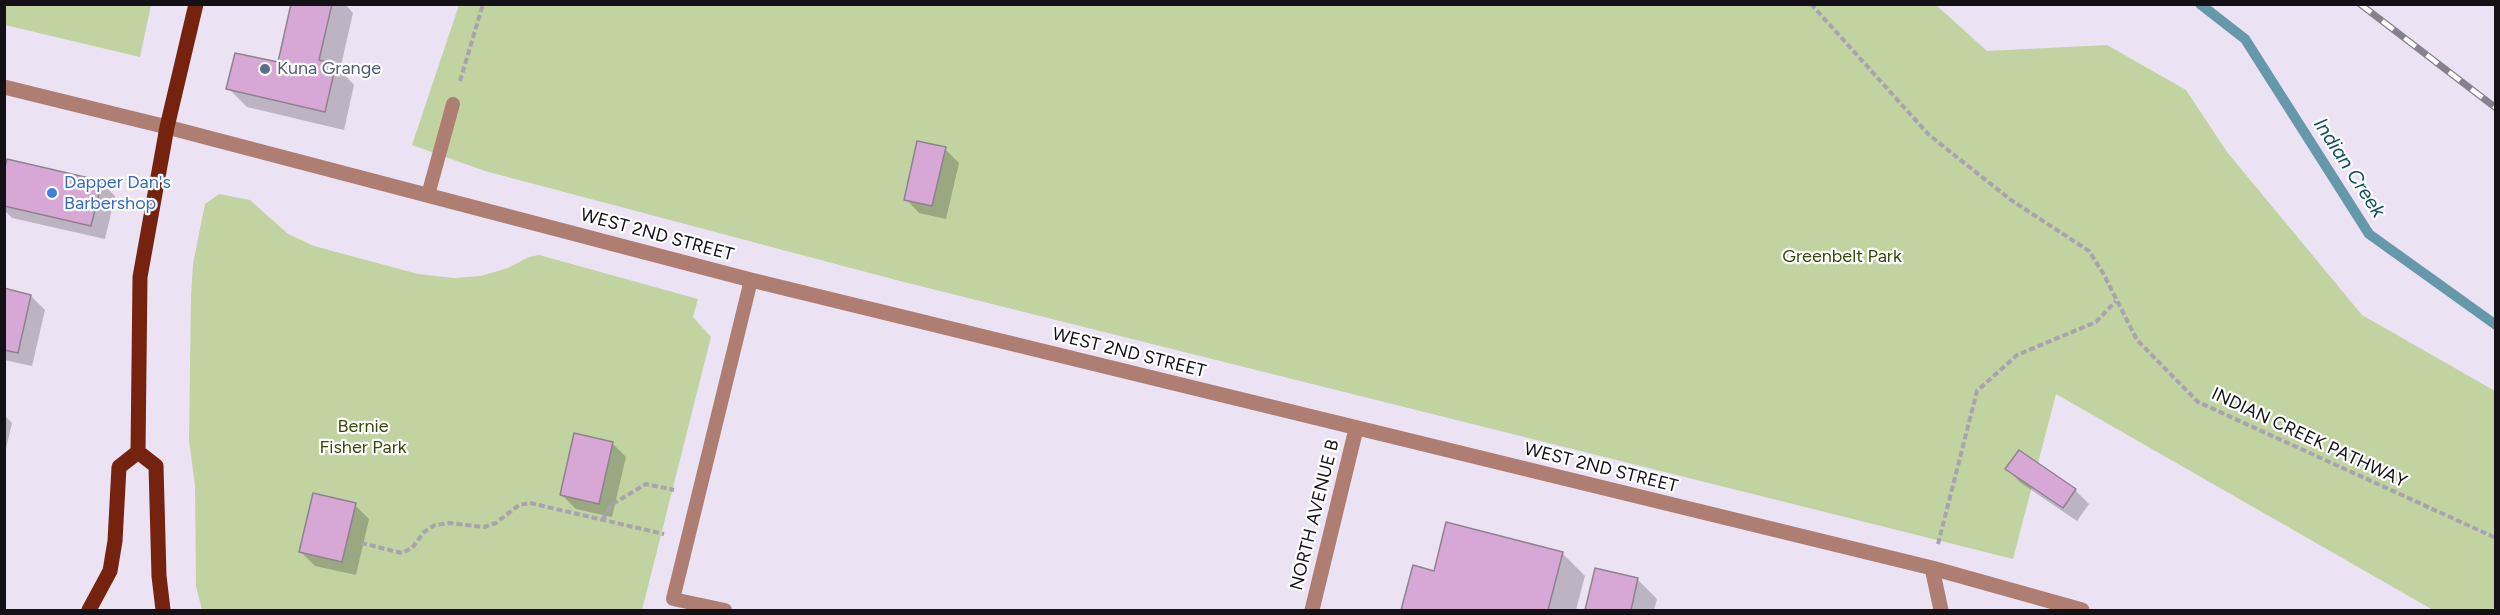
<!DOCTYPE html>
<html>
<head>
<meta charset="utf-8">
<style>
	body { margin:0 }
	#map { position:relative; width:2500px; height:615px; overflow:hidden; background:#ebe2f4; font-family:Figtree,sans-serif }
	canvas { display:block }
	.frame { position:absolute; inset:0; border:6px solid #131016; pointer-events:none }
</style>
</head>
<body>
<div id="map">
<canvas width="2500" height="615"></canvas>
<div class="frame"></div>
</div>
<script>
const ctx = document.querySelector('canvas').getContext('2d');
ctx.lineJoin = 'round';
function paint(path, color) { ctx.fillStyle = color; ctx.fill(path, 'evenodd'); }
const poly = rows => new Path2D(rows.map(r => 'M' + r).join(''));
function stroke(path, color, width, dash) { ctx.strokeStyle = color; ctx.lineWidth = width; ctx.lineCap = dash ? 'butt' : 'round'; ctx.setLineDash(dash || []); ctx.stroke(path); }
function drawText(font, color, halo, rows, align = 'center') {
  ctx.font = font + ' Figtree,sans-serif'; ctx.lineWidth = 4.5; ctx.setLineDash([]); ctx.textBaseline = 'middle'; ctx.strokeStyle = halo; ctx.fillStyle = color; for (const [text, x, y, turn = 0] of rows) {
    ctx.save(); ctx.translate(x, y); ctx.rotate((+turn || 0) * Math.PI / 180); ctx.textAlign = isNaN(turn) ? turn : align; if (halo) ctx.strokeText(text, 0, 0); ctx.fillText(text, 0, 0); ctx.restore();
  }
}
paint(poly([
	[5,4,151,4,151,5,140,57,5,25],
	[459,5,1936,5,1987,51,2107,45,2186,90,2227,152,2362,315,2495,391,2495,610,2433,610,2056,394,2013,559,900,281,485,171,412,145],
	[219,194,250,200,288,234,314,246,418,274,454,278,481,276,508,268,529,257,539,255,698,299,693,317,711,337,642,610,202,610,196,586,195,485,189,441,191,297,193,264,205,204]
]), '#c0d3a1');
paint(poly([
	[293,4,345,4,353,13,340,70,354,85,344,130,247,107,228,88,279,64],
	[945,149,959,163,946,219,919,213,906,199],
	[4,178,101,182,115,196,105,239,12,218,4,210],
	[4,290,31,296,45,310,32,366,4,360],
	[4,415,12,423,4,457],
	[612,443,626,457,612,517,576,509,562,495],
	[2007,469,2075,490,2089,504,2077,521,2021,483],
	[355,505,369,519,356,575,315,566,301,552],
	[1562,553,1585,576,1576,610,1403,610,1414,567,1435,572],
	[1596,570,1638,580,1657,599,1654,610,1587,610]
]), '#0003');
stroke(poly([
	[2200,4,2245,39,2369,234,2496,325]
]), '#6599a9', 10);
const building = poly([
	[291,4,332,4,319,60,336,64,325,112,226,89,235,53,278,62,291,4],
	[917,141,946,147,932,206,904,200,917,141],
	[7,159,102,181,91,226,4,206,4,172,7,159],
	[4,288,31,295,18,353,4,350,4,288],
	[574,433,613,442,599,504,560,495,574,433],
	[2019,450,2076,489,2063,508,2005,469,2019,450],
	[313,493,356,503,342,562,299,552,313,493],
	[1446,522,1563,552,1548,610,1401,610,1413,565,1434,571,1446,522],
	[1595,568,1638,578,1631,610,1585,610,1595,568]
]);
paint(building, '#d7a8d5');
stroke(building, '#90828f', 1.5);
stroke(poly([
	[1811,4,1929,135,2011,200,2089,251,2103,273,2137,340,2198,402,2496,538],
	[460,81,483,4],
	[603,519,611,505,646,484,674,490],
	[361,543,402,553,412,548,424,532,435,525,449,523,484,527,496,523,519,505,530,503,664,534],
	[1938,544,1977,391,2017,355,2096,322,2116,301]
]), '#a9a2b0', 4, [6, 3]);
stroke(poly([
	[428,195,453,104],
	[725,610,673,599,751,280]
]), '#ae7e72', 14);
stroke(poly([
	[4,87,167,127,751,280,1932,568,2082,610],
	[1932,568,1941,610],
	[1312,610,1356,429]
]), '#ae7e72', 15);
stroke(poly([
	[138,452,140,277,167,127,196,4],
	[138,452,156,466,159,576,163,610],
	[89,610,110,571,115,541,119,467,138,452]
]), '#75230f', 15);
const rail = poly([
	[2360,4,2496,108]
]);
stroke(rail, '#87818d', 7);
stroke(rail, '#fff', 4.5, [14]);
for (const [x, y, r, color] of [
	[265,69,6,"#5c6f8a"],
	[52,193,6,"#3f7fe0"]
]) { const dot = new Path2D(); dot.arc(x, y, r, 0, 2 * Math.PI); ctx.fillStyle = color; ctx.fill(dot); stroke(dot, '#fff', 2); }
drawText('18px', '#4e5e75', '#fff', [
	["Kuna Grange",277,69]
], 'left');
drawText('18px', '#366cbe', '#fff', [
	["Dapper Dan's",64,183],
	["Barbershop",64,204]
], 'left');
drawText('18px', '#131016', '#fff', [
	["WEST 2ND STREET",657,235,15],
	["WEST 2ND STREET",1129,353,14],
	["INDIAN CREEK PATHWAY",2309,438,25],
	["WEST 2ND STREET",1601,468,14],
	["NORTH AVENUE B",1315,515,-76]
]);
drawText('18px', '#374908', '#fff', [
	["Greenbelt Park",1842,257],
	["Bernie",363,427],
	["Fisher Park",363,448]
]);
drawText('italic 20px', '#0d505e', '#fff', [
	["Indian Creek",2349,168,57]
]);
</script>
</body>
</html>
